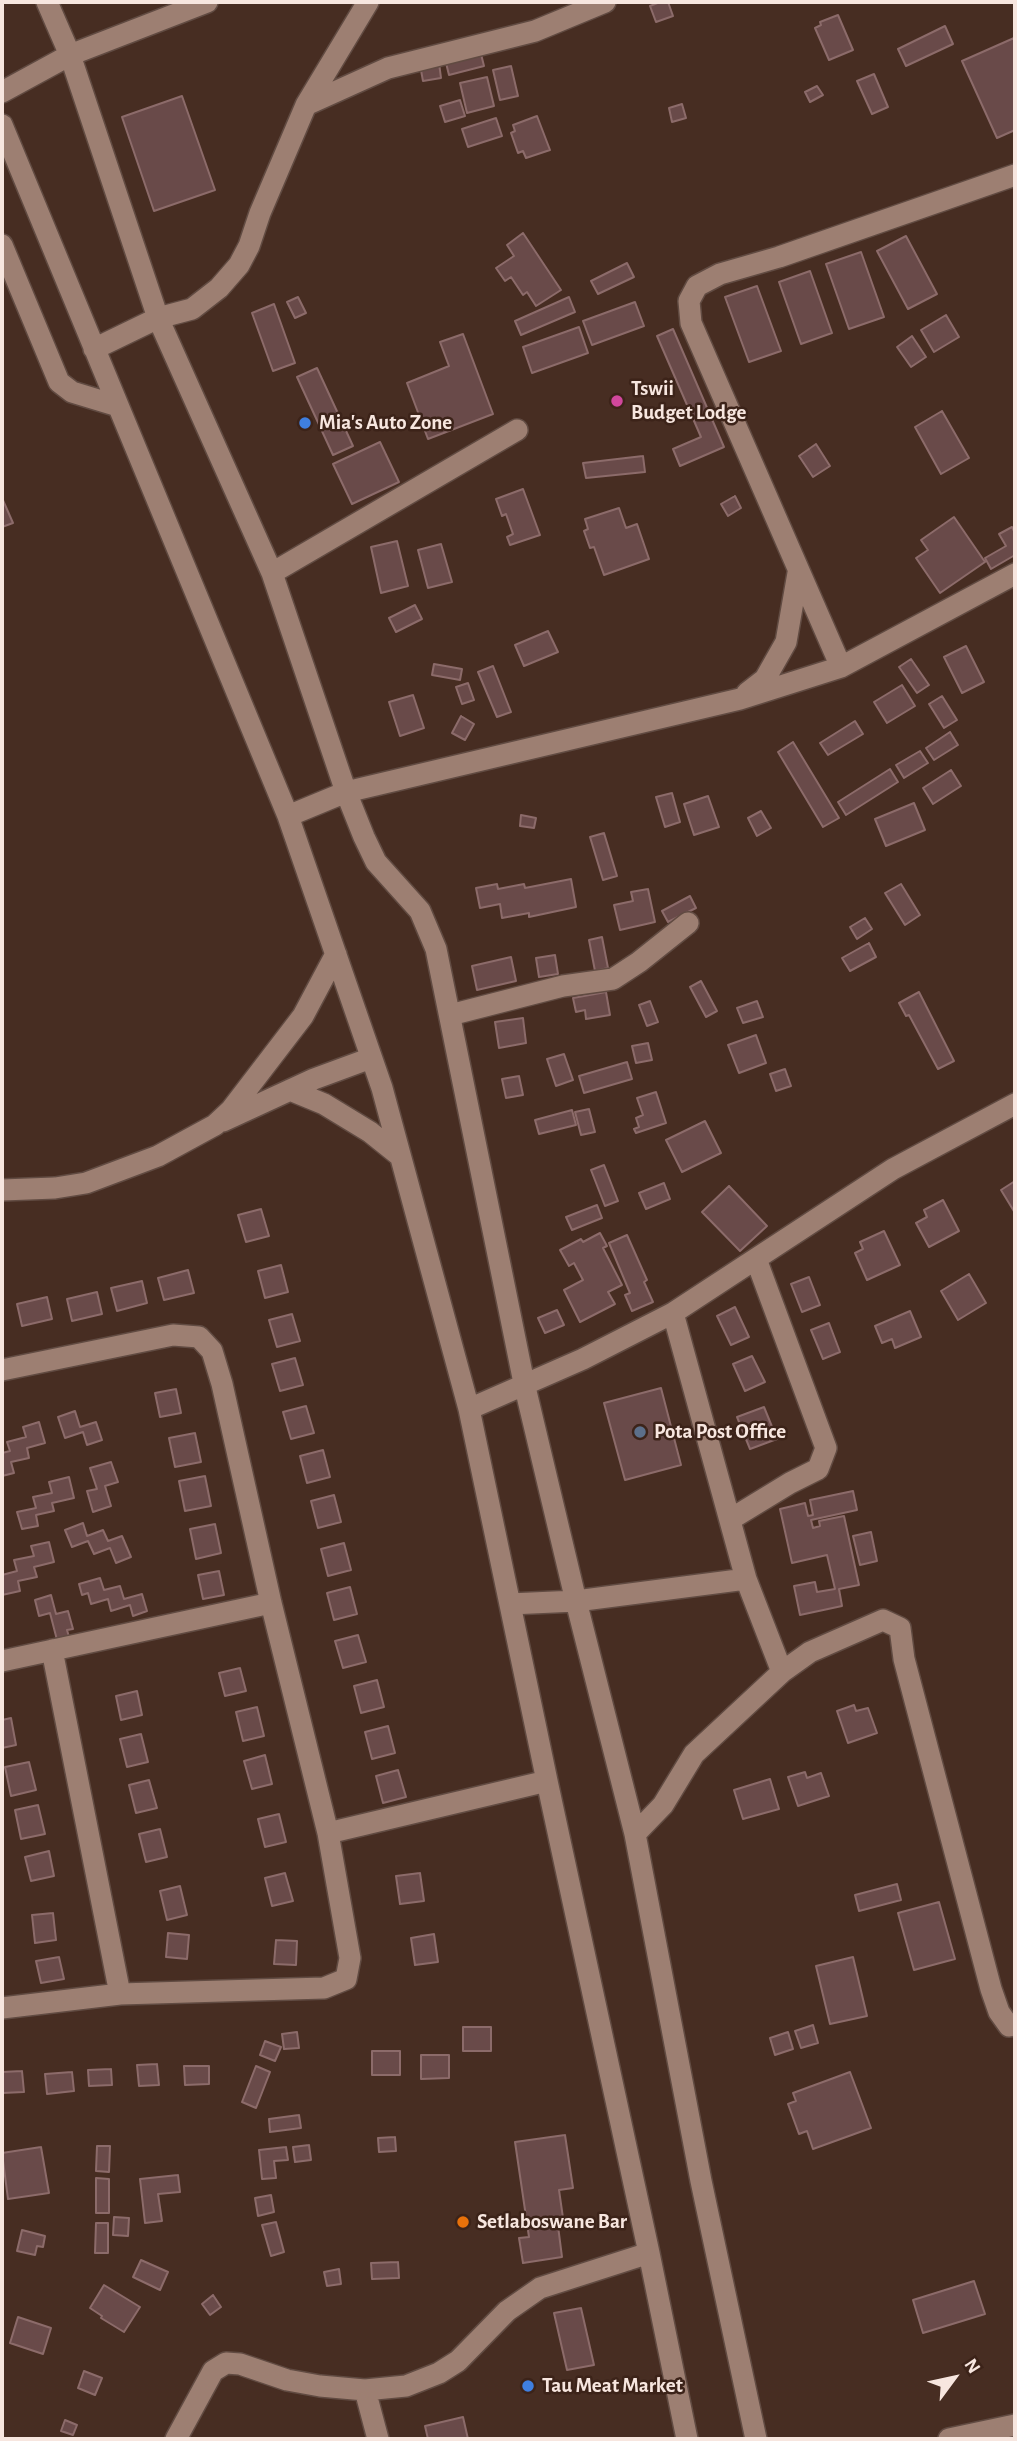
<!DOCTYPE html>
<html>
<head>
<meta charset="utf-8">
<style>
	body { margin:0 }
	#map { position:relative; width:1017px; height:2441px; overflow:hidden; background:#472d22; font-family:"Alegreya Sans",sans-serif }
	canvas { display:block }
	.frame { position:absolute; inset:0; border:4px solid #f7e6df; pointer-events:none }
	.north { position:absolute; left:919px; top:2343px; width:70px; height:70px; -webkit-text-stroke:5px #3c2319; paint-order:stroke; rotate:57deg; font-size:19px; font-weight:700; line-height:28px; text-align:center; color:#f7e6df }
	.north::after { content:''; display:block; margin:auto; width:24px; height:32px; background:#f7e6df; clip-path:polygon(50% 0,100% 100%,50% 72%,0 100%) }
</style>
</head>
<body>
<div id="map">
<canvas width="1017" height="2441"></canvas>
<div class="frame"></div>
<div class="north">N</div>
</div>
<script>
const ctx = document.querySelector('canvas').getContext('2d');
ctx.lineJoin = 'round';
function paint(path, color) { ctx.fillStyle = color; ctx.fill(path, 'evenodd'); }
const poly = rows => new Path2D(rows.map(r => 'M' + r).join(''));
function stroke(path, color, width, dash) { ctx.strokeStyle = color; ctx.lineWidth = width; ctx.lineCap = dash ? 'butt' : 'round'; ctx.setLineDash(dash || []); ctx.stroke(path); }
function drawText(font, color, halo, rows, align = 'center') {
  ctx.font = font + ' "Alegreya Sans",sans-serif'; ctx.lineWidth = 5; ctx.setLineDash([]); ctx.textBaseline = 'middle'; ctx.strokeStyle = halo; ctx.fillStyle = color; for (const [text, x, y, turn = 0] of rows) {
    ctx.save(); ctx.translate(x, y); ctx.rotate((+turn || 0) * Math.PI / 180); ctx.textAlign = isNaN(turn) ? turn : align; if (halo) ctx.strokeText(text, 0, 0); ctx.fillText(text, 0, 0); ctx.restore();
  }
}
const building = poly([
	[660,2,668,2,673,16,656,22,650,6,660,2],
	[838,15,853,50,829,60,815,28,821,25,820,22,838,15],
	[945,26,953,44,906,66,898,49,945,26],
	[1014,38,1015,130,997,138,962,61,1014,38],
	[480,50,484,66,449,75,445,59,480,50],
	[439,63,441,78,423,81,420,65,439,63],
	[511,66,518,96,500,100,493,70,511,66],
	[874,74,888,107,872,114,857,81,874,74],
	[487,77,494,106,467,113,460,83,487,77],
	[817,86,823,95,810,102,805,92,817,86],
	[182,96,215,190,154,211,122,117,182,96],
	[460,100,465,116,445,122,440,106,460,100],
	[682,104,686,118,672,122,669,108,682,104],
	[537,116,550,150,526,158,523,151,518,153,511,133,515,131,513,125,537,116],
	[496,118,502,136,468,147,462,129,496,118],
	[523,233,561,290,536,306,527,292,523,295,511,277,505,281,496,268,514,256,507,245,523,233],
	[906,236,937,294,908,309,877,251,906,236],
	[861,252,884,317,849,329,826,264,861,252],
	[627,263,634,277,598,294,591,281,627,263],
	[810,271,832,333,801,344,779,282,810,271],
	[757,286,781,351,749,362,725,297,757,286],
	[298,297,306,313,295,318,287,302,298,297],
	[569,297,575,312,521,335,515,321,569,297],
	[635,302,644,326,592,345,583,321,635,302],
	[274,304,295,363,273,371,252,313,274,304],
	[946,315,959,337,934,352,921,330,946,315],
	[579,327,588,353,532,373,523,347,579,327],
	[673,329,724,447,680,466,673,449,701,437,657,336,673,329],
	[463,334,493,414,428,439,407,383,449,366,440,342,463,334],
	[912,336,926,357,911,367,897,347,912,336],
	[317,368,353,446,333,455,297,377,317,368],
	[942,411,969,458,941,474,915,427,942,411],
	[380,442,399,482,352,504,333,464,380,442],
	[816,444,830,466,813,477,799,456,816,444],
	[643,456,645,472,586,478,583,463,643,456],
	[523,489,540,535,510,545,507,537,513,534,506,514,502,516,496,499,523,489],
	[735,496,741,508,728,516,721,504,735,496],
	[2,498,13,523,2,527,2,498],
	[619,508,626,528,637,524,649,559,604,575,594,547,590,548,584,531,588,529,585,519,619,508],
	[954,517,985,562,940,593,916,558,928,550,921,540,954,517],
	[1012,527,1015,533,1015,555,991,569,985,558,1006,546,999,534,1012,527],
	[397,541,408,586,381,593,371,547,397,541],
	[441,544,452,582,428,588,418,550,441,544],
	[415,605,422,619,396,632,389,618,415,605],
	[548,631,558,652,524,666,515,645,548,631],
	[966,646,984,682,962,693,944,657,966,646],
	[911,659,929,685,917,693,899,667,911,659],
	[434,664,462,669,460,680,432,675,434,664],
	[493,666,511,712,497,717,478,672,493,666],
	[468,683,474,700,462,704,456,687,468,683],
	[902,685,915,706,887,723,874,702,902,685],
	[413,695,424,728,400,736,389,702,413,695],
	[942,696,957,720,944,728,929,704,942,696],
	[461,716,474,724,465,740,452,733,461,716],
	[855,721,863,734,828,755,820,743,855,721],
	[950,732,958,745,934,760,926,748,950,732],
	[793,742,839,818,823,827,778,752,793,742],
	[920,751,928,763,904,778,896,765,920,751],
	[890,769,898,782,846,815,838,802,890,769],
	[951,770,961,786,933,804,923,788,951,770],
	[672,793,680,822,665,827,656,797,672,793],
	[708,796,719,827,694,835,684,804,708,796],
	[914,803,925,830,886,846,875,819,914,803],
	[761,811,771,828,757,836,748,818,761,811],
	[521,815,536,818,534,828,520,826,521,815],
	[604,833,617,876,603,880,590,837,604,833],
	[571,879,576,907,529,917,529,913,502,918,500,904,480,908,476,888,497,884,498,889,524,884,525,888,571,879],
	[901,884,920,915,905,925,885,893,901,884],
	[648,889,655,922,620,930,614,905,633,901,631,892,648,889],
	[690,896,696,908,668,922,662,911,690,896],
	[865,918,872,929,857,939,850,927,865,918],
	[602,937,608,968,595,971,589,940,602,937],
	[869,943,876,957,850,971,842,958,869,943],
	[555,955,558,974,539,977,536,958,555,955],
	[511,957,516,981,477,990,472,966,511,957],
	[701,981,717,1011,706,1017,690,987,701,981],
	[606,992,610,1015,586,1019,585,1010,576,1012,573,998,606,992],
	[919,992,954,1061,938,1069,909,1015,906,1016,899,1003,919,992],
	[650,1001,658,1022,647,1026,639,1005,650,1001],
	[757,1001,763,1017,743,1023,737,1008,757,1001],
	[523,1018,526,1043,499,1048,495,1022,523,1018],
	[756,1035,766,1063,739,1073,728,1045,756,1035],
	[648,1043,652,1060,636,1063,632,1046,648,1043],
	[564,1054,573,1080,556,1086,547,1059,564,1054],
	[627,1062,632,1079,584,1093,579,1076,627,1062],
	[785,1069,791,1086,776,1091,770,1074,785,1069],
	[519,1076,523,1095,506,1098,502,1079,519,1076],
	[656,1092,666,1123,636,1133,634,1129,639,1127,636,1118,643,1115,637,1098,656,1092],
	[589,1109,595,1132,581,1135,575,1112,589,1109],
	[572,1110,576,1125,539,1134,535,1120,572,1110],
	[705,1121,721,1153,682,1172,666,1140,705,1121],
	[604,1165,618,1201,605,1206,591,1170,604,1165],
	[1015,1181,1015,1213,1001,1190,1015,1181],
	[664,1183,670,1199,646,1209,639,1193,664,1183],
	[729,1186,767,1226,740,1251,702,1212,729,1186],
	[943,1200,959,1231,929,1247,916,1223,927,1217,924,1210,943,1200],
	[597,1205,602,1218,572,1230,566,1217,597,1205],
	[261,1209,269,1236,246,1242,238,1215,261,1209],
	[884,1231,900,1265,867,1280,855,1253,863,1249,860,1242,884,1231],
	[600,1233,607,1246,603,1248,622,1285,608,1292,615,1304,580,1322,564,1290,583,1280,574,1263,569,1266,560,1250,581,1239,583,1242,600,1233],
	[627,1235,647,1280,644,1282,653,1302,632,1311,625,1295,630,1293,609,1243,627,1235],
	[281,1265,288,1292,265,1298,258,1271,281,1265],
	[188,1270,194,1293,164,1300,158,1278,188,1270],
	[969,1274,986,1303,958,1320,941,1291,969,1274],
	[809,1277,820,1305,802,1312,791,1284,809,1277],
	[142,1281,147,1303,117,1311,111,1288,142,1281],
	[97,1292,102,1314,72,1321,67,1299,97,1292],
	[47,1297,52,1319,22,1326,17,1304,47,1297],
	[735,1307,749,1337,731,1345,717,1316,735,1307],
	[557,1310,564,1325,545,1333,538,1318,557,1310],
	[910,1311,921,1337,895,1348,892,1339,882,1343,875,1326,910,1311],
	[292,1314,300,1341,277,1347,269,1320,292,1314],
	[829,1323,840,1352,823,1359,811,1330,829,1323],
	[752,1356,765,1382,745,1391,733,1364,752,1356],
	[295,1358,303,1385,280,1391,272,1364,295,1358],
	[661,1388,681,1465,625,1480,604,1403,661,1388],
	[176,1389,181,1413,160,1417,155,1393,176,1389],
	[306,1406,314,1433,291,1439,283,1412,306,1406],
	[764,1407,777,1439,750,1449,737,1417,764,1407],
	[75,1411,80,1427,96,1422,102,1440,87,1445,83,1432,65,1438,58,1417,75,1411],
	[39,1422,45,1443,27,1448,29,1458,11,1462,14,1473,2,1476,2,1453,10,1451,7,1442,26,1437,23,1427,39,1422],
	[195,1433,201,1462,175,1467,169,1438,195,1433],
	[323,1450,330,1477,307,1483,300,1456,323,1450],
	[111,1462,118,1482,105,1486,111,1506,93,1512,87,1491,97,1489,90,1468,111,1462],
	[205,1476,211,1506,185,1511,179,1481,205,1476],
	[69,1477,74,1498,52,1503,54,1511,36,1515,38,1526,22,1529,17,1512,36,1508,33,1497,52,1493,49,1482,69,1477],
	[853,1491,857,1510,811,1520,813,1528,820,1526,819,1521,844,1516,859,1585,839,1589,842,1606,800,1615,794,1586,815,1582,817,1592,835,1589,827,1555,792,1563,780,1509,805,1503,808,1516,813,1515,810,1500,853,1491],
	[334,1495,341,1522,318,1528,311,1501,334,1495],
	[83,1523,87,1536,103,1530,108,1541,122,1536,131,1557,116,1563,110,1548,94,1554,88,1541,72,1547,65,1530,83,1523],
	[215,1524,221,1553,196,1559,190,1529,215,1524],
	[871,1532,877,1561,860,1565,853,1536,871,1532],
	[49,1542,54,1562,34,1567,37,1577,18,1581,20,1591,2,1595,2,1575,17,1571,14,1560,34,1556,31,1546,49,1542],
	[344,1543,351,1570,328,1576,321,1549,344,1543],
	[219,1571,224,1595,203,1599,198,1575,219,1571],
	[100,1578,104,1590,120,1586,124,1599,142,1594,147,1611,133,1616,130,1605,111,1611,108,1599,91,1604,88,1593,82,1595,79,1584,100,1578],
	[350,1587,357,1614,334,1620,327,1593,350,1587],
	[51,1595,56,1614,68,1611,73,1629,67,1630,69,1637,57,1640,50,1613,39,1616,35,1600,51,1595],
	[358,1635,366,1662,343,1668,335,1641,358,1635],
	[240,1668,246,1691,225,1696,219,1673,240,1668],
	[377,1680,384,1707,361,1713,354,1686,377,1680],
	[137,1691,142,1715,121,1720,116,1696,137,1691],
	[854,1705,856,1711,868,1708,877,1733,848,1743,837,1711,854,1705],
	[257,1707,264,1736,243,1741,236,1712,257,1707],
	[11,1718,16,1745,2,1748,2,1720,11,1718],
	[388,1726,395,1753,372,1759,365,1732,388,1726],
	[141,1734,148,1762,127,1767,120,1739,141,1734],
	[265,1755,272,1784,252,1789,244,1761,265,1755],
	[29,1762,36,1790,11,1796,5,1767,29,1762],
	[398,1770,406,1797,383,1803,376,1776,398,1770],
	[805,1772,807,1778,821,1773,829,1796,798,1806,788,1777,805,1772],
	[770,1779,779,1809,743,1819,734,1790,770,1779],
	[149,1780,157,1808,136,1813,129,1785,149,1780],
	[38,1805,45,1834,21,1839,15,1810,38,1805],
	[279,1814,286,1842,265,1847,258,1819,279,1814],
	[160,1829,167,1857,146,1862,139,1834,160,1829],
	[49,1851,54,1876,31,1881,25,1857,49,1851],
	[285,1873,293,1901,272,1906,265,1878,285,1873],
	[420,1873,424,1901,400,1904,396,1876,420,1873],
	[897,1884,901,1900,859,1911,855,1895,897,1884],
	[180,1886,187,1915,167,1920,160,1891,180,1886],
	[939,1902,955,1959,914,1970,898,1913,939,1902],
	[53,1913,56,1940,35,1943,32,1915,53,1913],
	[168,1933,189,1935,187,1959,166,1957,168,1933],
	[434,1934,438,1962,415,1965,411,1938,434,1934],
	[276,1940,297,1941,296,1965,274,1964,276,1940],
	[59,1957,64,1979,41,1983,36,1961,59,1957],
	[853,1957,867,2016,830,2024,816,1966,853,1957],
	[813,2025,818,2043,801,2048,795,2031,813,2025],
	[463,2027,491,2027,491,2051,463,2051,463,2027],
	[297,2032,299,2048,284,2049,282,2034,297,2032],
	[788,2032,793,2049,775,2055,770,2038,788,2032],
	[265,2041,281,2047,275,2061,260,2055,265,2041],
	[372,2051,400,2051,400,2075,372,2075,372,2051],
	[421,2055,449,2055,449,2078,421,2079,421,2055],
	[157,2064,159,2085,139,2086,137,2065,157,2064],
	[184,2066,209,2066,209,2084,185,2085,184,2066],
	[256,2066,270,2072,256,2108,242,2102,256,2066],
	[111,2069,112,2085,89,2086,88,2070,111,2069],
	[22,2071,24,2092,2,2093,2,2072,22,2071],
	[72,2072,74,2091,47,2094,45,2074,72,2072],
	[850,2072,871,2128,813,2149,807,2131,799,2134,788,2104,796,2101,793,2093,850,2072],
	[299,2115,301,2128,270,2132,269,2119,299,2115],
	[565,2135,573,2188,559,2190,564,2225,558,2226,562,2257,523,2263,519,2238,529,2237,515,2142,565,2135],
	[395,2137,396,2151,379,2152,378,2138,395,2137],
	[309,2145,311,2160,295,2162,293,2147,309,2145],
	[97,2146,110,2146,109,2172,96,2171,97,2146],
	[41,2147,49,2193,8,2199,2,2153,41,2147],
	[286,2147,288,2160,274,2161,276,2178,262,2179,259,2150,286,2147],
	[178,2175,180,2192,158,2194,162,2221,145,2223,140,2179,178,2175],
	[96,2178,109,2179,109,2213,96,2213,96,2178],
	[271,2195,274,2212,258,2216,255,2198,271,2195],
	[114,2217,129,2218,128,2236,113,2235,114,2217],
	[276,2222,284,2252,271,2256,262,2225,276,2222],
	[96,2223,108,2223,108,2253,95,2253,96,2223],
	[22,2230,45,2236,43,2247,37,2246,35,2255,17,2251,22,2230],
	[141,2260,168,2272,160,2290,133,2277,141,2260],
	[398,2262,399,2278,372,2279,371,2263,398,2262],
	[339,2269,341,2284,327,2286,324,2272,339,2269],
	[974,2281,985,2314,923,2333,913,2300,974,2281],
	[104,2285,140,2307,124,2332,101,2318,102,2316,90,2308,104,2285],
	[213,2295,221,2307,210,2315,202,2304,213,2295],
	[581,2308,594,2365,567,2370,554,2313,581,2308],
	[18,2317,51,2328,43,2354,10,2343,18,2317],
	[84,2371,102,2378,95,2395,78,2388,84,2371],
	[463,2417,468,2439,428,2439,425,2426,463,2417],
	[65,2420,77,2425,73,2435,61,2431,65,2420]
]);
paint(building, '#694a49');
stroke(building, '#8c6b6a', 2);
const minor = poly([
	[47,2,70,55,158,318,272,573,346,792,364,837,376,862,420,911,436,949,524,1383,576,1601,635,1834,701,2181,756,2439],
	[2,92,70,55,207,2],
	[306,105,388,68,535,31,605,2],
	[2,125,288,816,382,1088,469,1409,547,1781,649,2253,687,2439],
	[2,245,59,382,72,392,118,406],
	[94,349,158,318,192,309,219,288,239,265,249,246,260,213,306,105,368,2],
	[272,573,517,430],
	[841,667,691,323,689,301,697,286,720,274,779,257,1015,175],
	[747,693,765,679,786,642,798,573],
	[288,816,346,792,740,699,841,667,1015,574],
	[450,1015,563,986,613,979,639,962,688,923],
	[290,1090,324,1104,370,1132,400,1156],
	[223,1121,314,1079,371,1058],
	[2,1190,55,1188,86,1183,158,1156,215,1125,231,1110,303,1016,336,954],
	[673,1313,746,1579,782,1672,810,1652,883,1620,900,1628,904,1659,991,1989,999,2012,1009,2026,1015,2025],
	[2,1370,173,1335,199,1337,212,1351,222,1384,271,1603,328,1833,350,1958,346,1979,324,1988,120,1994,2,2008],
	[469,1409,583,1359,673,1313,893,1169,1015,1104],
	[731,1519,790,1483,818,1469,826,1448,756,1259],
	[510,1604,576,1601,746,1579],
	[52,1650,120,1994],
	[2,1661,271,1603],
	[328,1833,547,1781],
	[635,1834,663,1805,694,1754,782,1672],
	[365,2390,378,2439],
	[176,2439,213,2371,226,2363,240,2364,287,2380,320,2386,365,2390,406,2386,439,2373,458,2361,507,2311,540,2288,649,2253],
	[949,2439,1015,2425]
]);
stroke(minor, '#614b42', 24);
stroke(minor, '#9d7f72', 21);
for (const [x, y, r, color] of [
	[617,401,7,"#d1479c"],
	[305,423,7,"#3f7fe0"],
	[640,1432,7,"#5c6f8a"],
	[463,2222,7,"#e8710a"],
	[528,2386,7,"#3f7fe0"]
]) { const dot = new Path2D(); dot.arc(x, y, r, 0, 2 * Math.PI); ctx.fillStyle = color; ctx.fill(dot); stroke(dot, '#3c2319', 2.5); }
drawText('bold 21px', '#f7e6df', '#3c2319', [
	["Tswii",631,389],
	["Budget Lodge",631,413],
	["Mia's Auto Zone",319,423],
	["Pota Post Office",654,1432],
	["Setlaboswane Bar",477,2222],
	["Tau Meat Market",542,2386]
], 'left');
</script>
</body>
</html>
